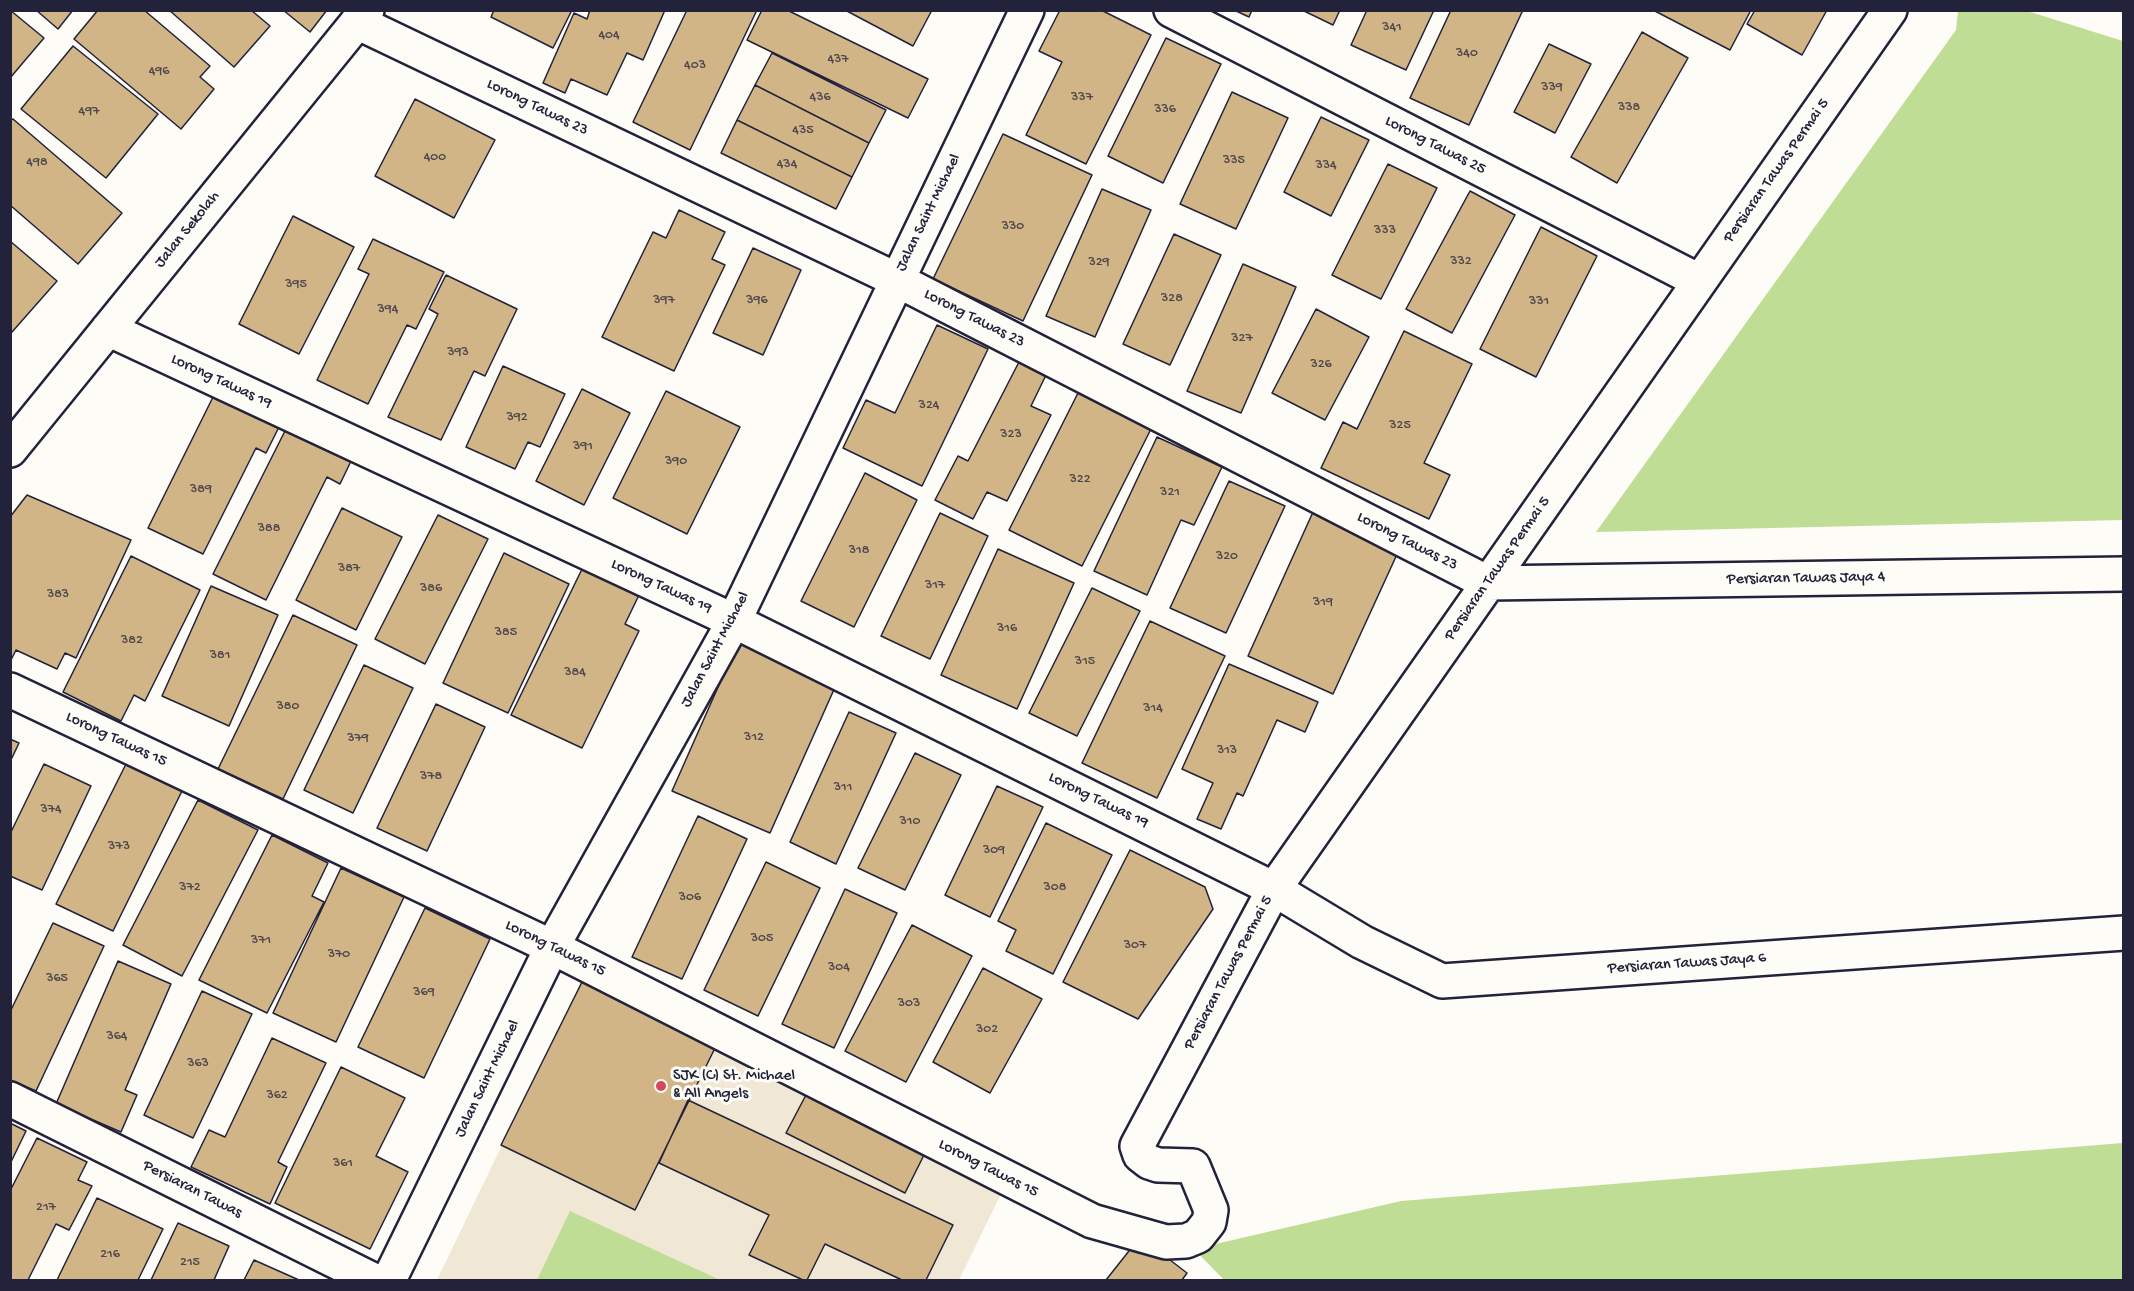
<!DOCTYPE html>
<html>
<head>
<meta charset="utf-8">
<style>
	body { margin:0 }
	#map { position:relative; width:2134px; height:1291px; overflow:hidden; background:#fdfcf7; font-family:"Gochi Hand",sans-serif }
	canvas { display:block }
	.frame { position:absolute; inset:0; border:12px solid #22223b; pointer-events:none }
</style>
</head>
<body>
<div id="map">
<canvas width="2134" height="1291"></canvas>
<div class="frame"></div>
</div>
<script>
const ctx = document.querySelector('canvas').getContext('2d');
ctx.lineJoin = 'round';
function paint(path, color) { ctx.fillStyle = color; ctx.fill(path, 'evenodd'); }
const poly = rows => new Path2D(rows.map(r => 'M' + r).join(''));
function stroke(path, color, width, dash) { ctx.strokeStyle = color; ctx.lineWidth = width; ctx.lineCap = dash ? 'butt' : 'round'; ctx.setLineDash(dash || []); ctx.stroke(path); }
function drawText(font, color, halo, rows, align = 'center') {
  ctx.font = font + ' "Gochi Hand",sans-serif'; ctx.lineWidth = 6; ctx.setLineDash([]); ctx.textBaseline = 'middle'; ctx.strokeStyle = halo; ctx.fillStyle = color; for (const [text, x, y, turn = 0] of rows) {
    ctx.save(); ctx.translate(x, y); ctx.rotate((+turn || 0) * Math.PI / 180); ctx.textAlign = isNaN(turn) ? turn : align; if (halo) ctx.strokeText(text, 0, 0); ctx.fillText(text, 0, 0); ctx.restore();
  }
}
paint(poly([
	[583,977,1001,1194,959,1280,437,1280]
]), '#f0e7d5');
paint(poly([
	[1958,11,2027,11,2123,41,2123,520,1596,532,1956,30],
	[2123,1143,2123,1280,1224,1280,1194,1249,1401,1201],
	[570,1211,720,1280,537,1280]
]), '#bfdd95');
const building = poly([
	[10,10,44,38,10,78,10,10],
	[36,10,73,10,58,29,36,10],
	[98,10,144,10,210,66,200,77,214,89,181,129,74,39,98,10],
	[169,10,251,10,270,26,234,67,169,10],
	[283,10,327,10,310,32,283,10],
	[494,10,572,10,553,48,491,17,494,10],
	[590,10,665,10,643,60,627,53,607,95,571,79,565,93,543,83,574,13,587,19,590,10],
	[687,10,757,10,690,150,633,122,687,10],
	[762,10,787,10,928,79,908,118,747,40,762,10],
	[845,10,932,10,913,46,845,10],
	[1060,10,1101,10,1151,35,1086,164,1026,135,1062,62,1039,51,1060,10],
	[1234,10,1252,10,1249,17,1234,10],
	[1302,10,1340,10,1333,25,1302,10],
	[1367,10,1434,10,1406,70,1351,45,1367,10],
	[1451,10,1523,10,1469,125,1410,98,1451,10],
	[1653,10,1751,10,1730,50,1653,10],
	[1755,10,1827,10,1802,55,1747,24,1755,10],
	[1642,32,1688,58,1617,183,1571,157,1642,32],
	[1166,38,1221,64,1163,183,1108,156,1166,38],
	[1549,44,1591,64,1555,133,1514,112,1549,44],
	[73,46,158,114,106,178,21,109,73,46],
	[772,53,886,110,869,143,755,85,772,53],
	[755,85,869,143,852,177,737,120,755,85],
	[1232,92,1288,118,1236,229,1180,204,1232,92],
	[415,99,495,140,454,218,375,176,415,99],
	[1321,117,1369,140,1331,216,1284,192,1321,117],
	[13,119,122,213,78,264,10,205,10,121,13,119],
	[737,120,852,177,836,209,721,153,737,120],
	[1003,134,1092,175,1023,321,933,279,1003,134],
	[1388,164,1437,188,1381,299,1332,275,1388,164],
	[1102,189,1151,210,1095,337,1046,316,1102,189],
	[1470,191,1515,215,1452,333,1406,309,1470,191],
	[679,210,725,232,712,259,725,265,674,371,602,337,653,232,666,238,679,210],
	[293,216,354,247,299,354,239,324,293,216],
	[1541,227,1597,256,1536,377,1480,349,1541,227],
	[1174,234,1221,255,1170,365,1123,344,1174,234],
	[373,239,444,272,416,329,407,325,368,404,317,380,369,274,358,269,373,239],
	[10,241,57,281,12,332,10,331,10,241],
	[753,248,801,270,763,355,713,333,753,248],
	[1243,264,1296,287,1241,413,1187,391,1243,264],
	[446,275,517,309,485,376,474,371,441,440,388,417,438,314,429,309,446,275],
	[1316,309,1369,337,1325,420,1272,393,1316,309],
	[937,325,988,349,922,486,843,448,866,400,895,413,937,325],
	[1404,331,1472,364,1424,463,1450,475,1429,519,1321,468,1343,422,1357,429,1404,331],
	[1020,360,1047,373,1031,406,1051,415,1007,501,987,492,973,519,935,500,958,456,968,461,1020,360],
	[503,366,565,394,540,447,528,442,515,469,466,447,503,366],
	[217,389,282,421,266,453,256,448,203,554,148,528,217,389],
	[582,389,630,413,584,505,536,481,582,389],
	[666,391,740,427,687,534,613,498,666,391],
	[1078,393,1151,429,1082,566,1009,530,1078,393],
	[288,425,353,457,340,484,327,477,266,600,213,574,288,425],
	[1157,437,1222,467,1194,525,1181,520,1147,595,1094,571,1157,437],
	[865,473,917,500,854,627,801,601,865,473],
	[1229,481,1285,506,1226,633,1170,608,1229,481],
	[27,495,131,540,76,658,65,653,57,669,16,650,10,662,10,517,27,495],
	[342,508,402,537,356,630,296,600,342,508],
	[1313,512,1399,550,1333,694,1248,656,1313,512],
	[940,513,988,536,930,659,881,636,940,513],
	[438,515,488,539,425,664,375,639,438,515],
	[998,549,1074,583,1017,709,941,675,998,549],
	[504,553,569,584,508,713,443,683,504,553],
	[131,556,200,590,145,701,134,695,121,721,63,692,131,556],
	[583,567,640,593,625,624,639,631,582,748,511,715,583,567],
	[211,586,278,615,229,726,162,696,211,586],
	[1092,588,1140,611,1077,736,1029,713,1092,588],
	[293,615,357,645,283,799,218,769,293,615],
	[1150,621,1225,656,1157,798,1082,763,1150,621],
	[738,642,836,685,770,833,672,791,738,642],
	[1229,664,1318,702,1305,732,1277,720,1243,796,1237,793,1221,829,1197,819,1213,783,1182,769,1229,664],
	[364,665,413,688,353,813,304,790,364,665],
	[436,704,485,727,427,851,377,828,436,704],
	[849,712,896,733,836,864,790,842,849,712],
	[10,739,19,743,10,762,10,739],
	[915,753,961,775,905,890,858,868,915,753],
	[44,764,91,786,42,890,10,876,10,834,44,764],
	[126,764,182,791,113,931,56,904,126,764],
	[997,786,1043,807,990,917,945,895,997,786],
	[198,800,258,830,182,976,123,945,198,800],
	[698,816,747,839,682,979,632,957,698,816],
	[1046,823,1112,855,1053,974,1006,951,1016,930,998,921,1046,823],
	[272,835,328,863,312,896,324,902,267,1013,199,980,272,835],
	[1130,850,1205,887,1213,909,1138,1019,1063,982,1130,850],
	[766,862,820,888,758,1016,704,990,766,862],
	[341,868,404,897,336,1042,273,1013,341,868],
	[845,889,897,913,834,1048,782,1024,845,889],
	[425,908,490,939,424,1078,358,1047,425,908],
	[53,923,104,946,36,1091,10,1080,10,1012,53,923],
	[912,925,972,956,906,1082,845,1051,912,925],
	[118,961,171,984,125,1090,137,1095,121,1132,56,1104,118,961],
	[983,968,1042,999,990,1093,933,1062,983,968],
	[583,980,717,1044,635,1210,501,1145,583,980],
	[202,991,252,1014,193,1138,144,1115,202,991],
	[272,1038,326,1063,278,1162,287,1167,270,1204,191,1167,209,1130,225,1137,272,1038],
	[341,1067,405,1098,376,1156,408,1172,370,1249,275,1203,341,1067],
	[807,1093,926,1151,905,1193,786,1133,807,1093],
	[688,1100,953,1225,926,1280,902,1280,825,1244,807,1280,803,1280,749,1255,769,1215,659,1163,688,1100],
	[10,1123,26,1131,10,1164,10,1123],
	[37,1138,87,1162,78,1180,92,1186,69,1230,56,1224,28,1280,10,1280,10,1191,37,1138],
	[97,1198,163,1229,138,1280,57,1280,97,1198],
	[178,1223,229,1246,214,1280,151,1280,178,1223],
	[1140,1237,1187,1273,1182,1280,1106,1280,1140,1237],
	[254,1260,299,1280,244,1280,254,1260]
]);
paint(building, '#d2b586');
stroke(building, '#22223b', 1.5);
const minor = poly([
	[1171,10,1699,281],
	[357,22,897,280,1488,583,2124,574],
	[108,329,734,621,1274,889,1362,942,1442,981,2124,933],
	[10,450,367,10],
	[10,690,552,947,1092,1221,1166,1242,1186,1241,1198,1236,1209,1222,1211,1210,1193,1166,1158,1165,1149,1162,1140,1155,1137,1146,1274,889,1890,10],
	[10,1099,373,1280],
	[389,1280,552,947,734,621,1027,10]
]);
stroke(minor, '#22223b', 38);
stroke(minor, '#fdfcf7', 33);
for (const [x, y, r, color] of [
	[661,1086,6,"#d1495b"]
]) { const dot = new Path2D(); dot.arc(x, y, r, 0, 2 * Math.PI); ctx.fillStyle = color; ctx.fill(dot); stroke(dot, '#fdfcf7', 2); }
drawText('14px', '#4e474e', null, [
	["341",1392,28],
	["404",609,36],
	["340",1467,54],
	["437",838,60],
	["403",695,66],
	["496",159,72],
	["339",1552,88],
	["436",820,98],
	["337",1082,98],
	["338",1629,108],
	["336",1165,110],
	["497",89,112],
	["435",803,131],
	["400",435,158],
	["335",1234,161],
	["498",37,163],
	["434",787,165],
	["334",1326,166],
	["330",1013,227],
	["333",1385,231],
	["332",1461,262],
	["329",1099,263],
	["395",296,285],
	["328",1172,299],
	["397",664,301],
	["396",757,301],
	["331",1539,302],
	["394",388,310],
	["327",1242,339],
	["393",458,353],
	["326",1321,365],
	["324",929,406],
	["392",517,418],
	["325",1400,426],
	["323",1011,435],
	["391",583,447],
	["390",676,462],
	["322",1080,480],
	["389",201,490],
	["321",1170,493],
	["388",269,529],
	["318",859,551],
	["320",1227,557],
	["387",349,569],
	["317",935,586],
	["386",431,589],
	["383",58,595],
	["319",1323,603],
	["316",1007,629],
	["385",506,633],
	["382",132,641],
	["381",220,656],
	["315",1085,662],
	["384",575,673],
	["380",288,707],
	["314",1153,709],
	["312",754,738],
	["379",358,739],
	["313",1227,751],
	["378",431,777],
	["311",843,788],
	["374",51,810],
	["310",910,822],
	["373",119,847],
	["309",994,851],
	["372",190,888],
	["308",1055,888],
	["306",690,898],
	["305",762,939],
	["371",261,941],
	["307",1135,946],
	["370",339,955],
	["304",839,968],
	["365",57,979],
	["369",424,993],
	["303",909,1004],
	["302",987,1030],
	["364",117,1037],
	["363",198,1064],
	["362",277,1096],
	["361",343,1164],
	["217",46,1208],
	["216",110,1255],
	["215",190,1263]
]);
drawText('16px', '#22223b', '#fdfcf7', [
	["Lorong Tawas 23",537,108,26],
	["Lorong Tawas 25",1435,146,27],
	["Persiaran Tawas Permai 5",1777,171,-55],
	["Jalan Saint Michael",929,213,-64],
	["Jalan Sekolah",188,230,-51],
	["Lorong Tawas 23",974,319,27],
	["Lorong Tawas 19",221,382,25],
	["Lorong Tawas 23",1407,542,27],
	["Persiaran Tawas Permai 5",1498,569,-55],
	["Persiaran Tawas Jaya 4",1806,579,-1],
	["Lorong Tawas 19",661,587,25],
	["Jalan Saint Michael",716,650,-62],
	["Lorong Tawas 15",116,740,25],
	["Lorong Tawas 19",1098,801,26],
	["Lorong Tawas 15",555,949,26],
	["Persiaran Tawas Jaya 6",1687,964,-4],
	["Persiaran Tawas Permai 5",1229,973,-62],
	["Jalan Saint Michael",488,1079,-64],
	["Lorong Tawas 15",988,1169,27],
	["Persiaran Tawas",192,1190,27]
]);
drawText('16px', '#22223b', '#fdfcf7', [
	["SJK (C) St. Michael",673,1077],
	["& All Angels",673,1095]
], 'left');
</script>
</body>
</html>
